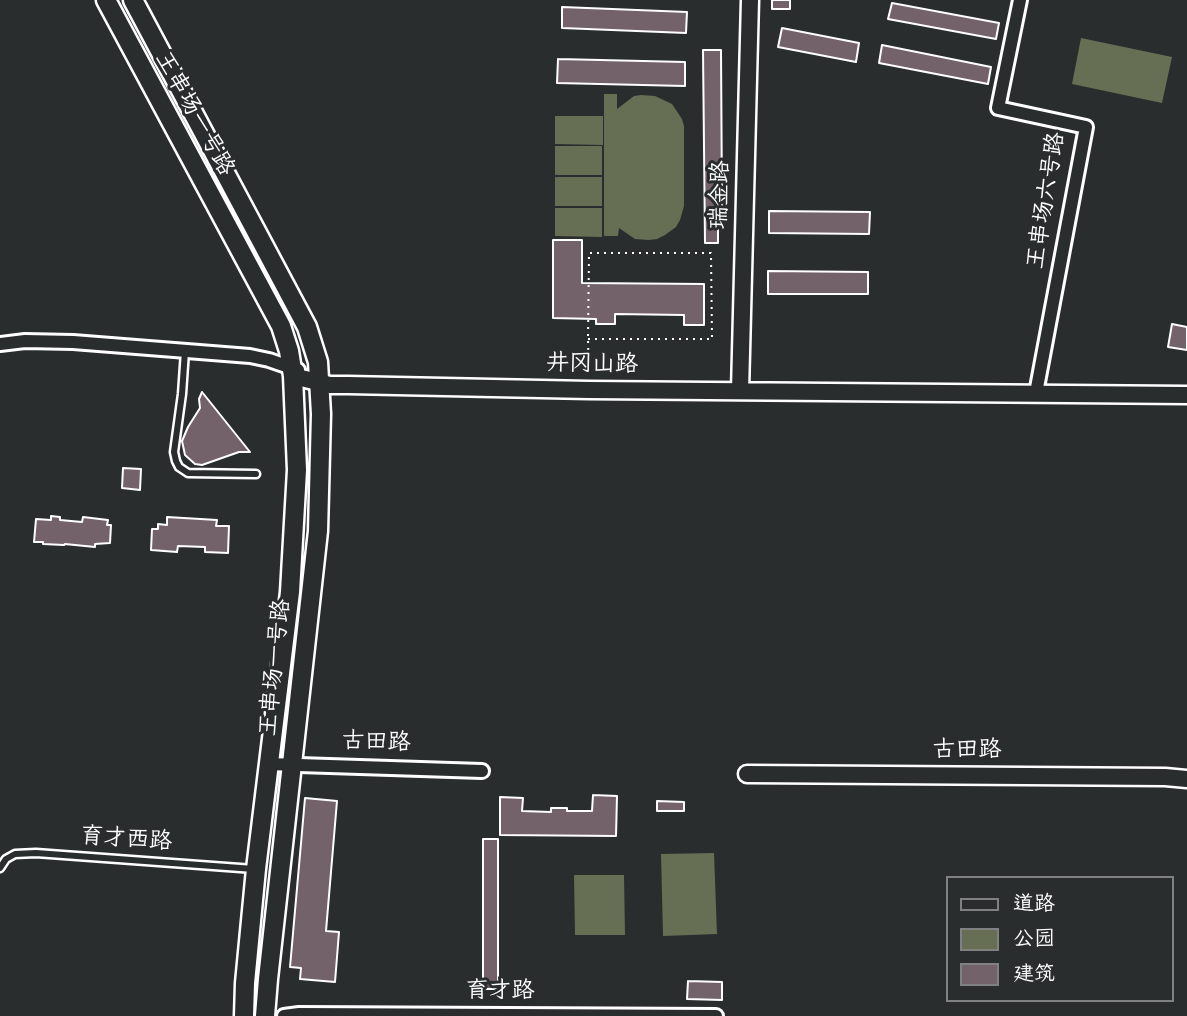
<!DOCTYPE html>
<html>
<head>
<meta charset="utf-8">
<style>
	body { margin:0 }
	#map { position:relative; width:1187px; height:1016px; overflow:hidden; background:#2a2d2e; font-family:Dekko,"LXGW WenKai TC",sans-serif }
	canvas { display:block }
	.legend { position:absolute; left:946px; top:876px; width:228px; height:126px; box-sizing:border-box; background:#2a2d2e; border:2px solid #7f8182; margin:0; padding:9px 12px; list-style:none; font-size:21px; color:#fff }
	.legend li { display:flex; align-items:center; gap:14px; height:35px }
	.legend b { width:35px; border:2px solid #7f8182 }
</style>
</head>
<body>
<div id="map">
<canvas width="1187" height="1016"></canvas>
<ul class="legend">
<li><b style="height:9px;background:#2a2d2e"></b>道路</li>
<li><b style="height:19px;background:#666e54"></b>公园</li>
<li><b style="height:19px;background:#74626a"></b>建筑</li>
</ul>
</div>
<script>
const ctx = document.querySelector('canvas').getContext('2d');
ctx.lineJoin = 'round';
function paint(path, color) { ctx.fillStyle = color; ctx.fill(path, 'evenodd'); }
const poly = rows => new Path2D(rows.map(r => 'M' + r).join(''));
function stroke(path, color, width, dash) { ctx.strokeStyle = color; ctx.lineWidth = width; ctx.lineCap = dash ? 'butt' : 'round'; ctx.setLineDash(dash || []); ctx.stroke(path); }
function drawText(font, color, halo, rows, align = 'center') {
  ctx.font = font + ' Dekko,"LXGW WenKai TC",sans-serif'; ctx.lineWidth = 6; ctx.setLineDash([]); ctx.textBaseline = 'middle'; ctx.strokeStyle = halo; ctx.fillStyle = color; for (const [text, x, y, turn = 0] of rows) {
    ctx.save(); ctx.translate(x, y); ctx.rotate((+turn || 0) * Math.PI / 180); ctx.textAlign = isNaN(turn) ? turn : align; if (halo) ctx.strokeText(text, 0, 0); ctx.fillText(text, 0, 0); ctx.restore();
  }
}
paint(poly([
	[1081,38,1172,57,1162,103,1072,84],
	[604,94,617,94,617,109,634,96,641,95,655,96,672,104,682,119,684,126,684,206,680,220,676,227,665,235,657,239,649,240,635,239,619,228,618,236,604,236],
	[555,116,603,116,603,145,555,144],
	[555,146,602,146,602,175,555,175],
	[555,177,602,177,602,206,555,206],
	[555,208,602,208,602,237,555,236],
	[714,853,717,934,663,936,661,854],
	[574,875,624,875,625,935,575,935]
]), '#666e54');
const building = poly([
	[772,0,790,0,790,9,772,9,772,0],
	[892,3,999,23,996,39,888,19,892,3],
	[562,7,687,12,686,33,562,28,562,7],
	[782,28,859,43,856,62,778,47,782,28],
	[882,45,991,67,988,84,879,63,882,45],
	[703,50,721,50,722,209,718,209,718,243,705,243,703,50],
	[558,59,685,62,685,86,557,83,558,59],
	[769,211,870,212,869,234,769,233,769,211],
	[553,240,582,240,582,283,704,284,704,325,684,325,684,315,615,314,615,324,596,324,596,319,553,318,553,240],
	[768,271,868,272,868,294,768,294,768,271],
	[1172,324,1187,327,1187,350,1168,347,1172,324],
	[202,392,250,452,239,452,202,465,195,464,185,455,182,441,188,427,200,408,199,399,202,392],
	[123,468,141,469,140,490,122,488,123,468],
	[51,516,60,517,60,520,82,522,83,517,108,520,107,525,111,525,110,543,95,544,95,547,65,544,64,545,43,544,43,542,34,542,36,519,51,520,51,516],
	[167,517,217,520,216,526,229,526,228,553,205,552,205,547,178,546,177,552,151,550,152,529,158,529,158,524,167,525,167,517],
	[593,795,617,796,616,836,500,835,500,797,523,798,522,811,551,812,551,808,567,808,567,811,592,811,593,795],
	[305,798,337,801,326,931,339,932,335,982,300,979,301,968,290,967,305,798],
	[657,801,684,802,684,811,657,811,657,801],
	[483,839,498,839,498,989,483,989,483,839],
	[688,981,722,982,722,1000,687,999,688,981]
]);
paint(building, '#74626a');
stroke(building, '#fff', 2);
const service = poly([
	[185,351,182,394,174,452,176,461,179,467,188,473,256,474],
	[0,868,6,859,15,854,36,853,254,869]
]);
const minor = poly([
	[1020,0,998,108,1086,127,1036,393],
	[0,344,25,341,73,342,250,356,269,360,298,370],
	[268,764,482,771],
	[284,1016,299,1014,716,1016]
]);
const tertiary = poly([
	[293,376,330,385,348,385,589,390,1187,395],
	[740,391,750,0],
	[747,774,1165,777,1187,779]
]);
const secondary = poly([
	[106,0,281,326,289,351,293,376,297,470,290,592,256,869,245,983,244,1016],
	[133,0,307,327,318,362,321,414,318,531,268,979,265,1016]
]);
stroke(service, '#fff', 11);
stroke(minor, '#fff', 18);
stroke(tertiary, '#fff', 21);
stroke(secondary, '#fff', 23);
stroke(poly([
	[588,339,712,339,711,253,589,253,588,339,589,375]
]), '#fff', 2, [2, 5]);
stroke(service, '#2a2d2e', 6);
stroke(minor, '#2a2d2e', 12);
stroke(tertiary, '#2a2d2e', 16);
stroke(secondary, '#2a2d2e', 18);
drawText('23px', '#fff', '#2a2d2e', [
	["王串场一号路",192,115,61],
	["瑞金路",723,195,-88],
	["王串场六号路",1049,201,-81],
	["井冈山路",592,367,1],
	["王串场一号路",278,668,-84],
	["古田路",376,745,2],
	["古田路",967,753],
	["育才西路",126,842,4],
	["育才路",500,994]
]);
</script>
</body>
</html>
